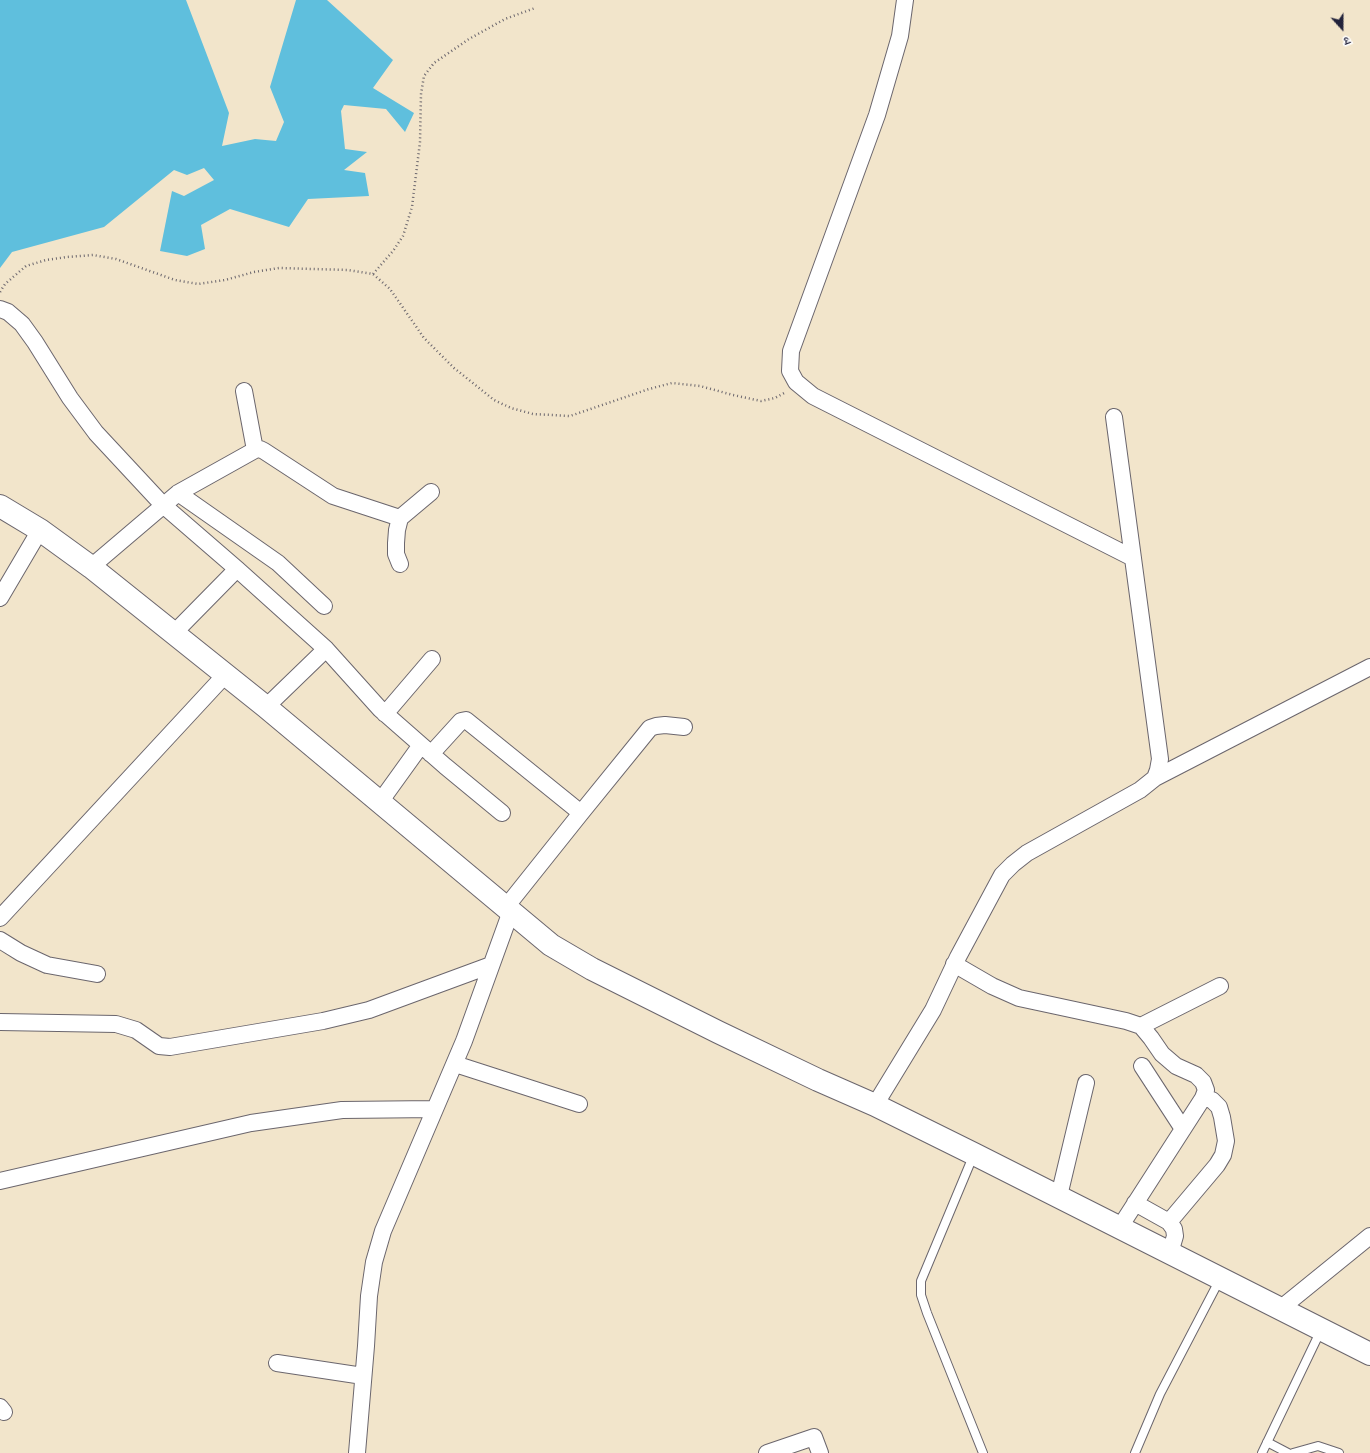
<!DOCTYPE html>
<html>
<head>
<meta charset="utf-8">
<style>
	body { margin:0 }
	#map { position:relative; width:1370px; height:1453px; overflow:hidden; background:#f2e5cb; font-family:Vollkorn,"Noto Serif Devanagari",serif }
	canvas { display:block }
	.north { position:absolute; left:1322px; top:8px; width:40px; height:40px; -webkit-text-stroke:3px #fff; paint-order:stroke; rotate:159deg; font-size:11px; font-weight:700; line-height:16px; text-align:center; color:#22223b }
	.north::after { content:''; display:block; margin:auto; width:14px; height:18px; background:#22223b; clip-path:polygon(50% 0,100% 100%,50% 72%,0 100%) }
</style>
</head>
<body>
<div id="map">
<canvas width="1370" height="1453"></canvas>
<div class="north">उ</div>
</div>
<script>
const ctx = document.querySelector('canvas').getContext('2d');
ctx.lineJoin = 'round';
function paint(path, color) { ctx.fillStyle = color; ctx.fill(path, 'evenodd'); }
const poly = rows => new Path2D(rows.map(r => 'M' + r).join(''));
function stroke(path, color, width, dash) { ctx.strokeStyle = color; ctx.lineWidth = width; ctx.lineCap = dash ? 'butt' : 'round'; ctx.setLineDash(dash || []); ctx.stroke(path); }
paint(poly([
	[0,0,186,0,229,113,222,146,255,139,276,141,284,122,270,87,296,0,327,0,393,60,373,88,414,113,405,132,386,109,344,105,341,111,345,149,367,152,344,170,365,173,369,196,308,199,289,227,230,209,201,225,205,249,187,256,160,251,172,191,184,196,214,180,204,168,187,175,174,170,104,227,12,252,0,268]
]), '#5fbfdd');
const service = poly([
	[974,1154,921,1281,921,1295,927,1313,983,1453],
	[1267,1442,1288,1453],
	[1135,1453,1160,1394,1220,1279],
	[1262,1453,1321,1330],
	[1293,1453,1318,1446,1339,1453]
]);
const minor = poly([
	[905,0,900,36,877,115,791,351,790,371,796,382,813,396,1133,558],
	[0,309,8,312,22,324,35,342,70,398,96,433,163,505,237,569,326,649,380,709,445,766,502,813],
	[244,391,255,450],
	[178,493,278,563,324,606],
	[400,564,396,554,396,543,397,530,400,518,431,492],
	[91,567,178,493,255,450,260,449,264,451,333,496,400,518],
	[0,598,40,530],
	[174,633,237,569],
	[266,707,326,649],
	[385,714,432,659],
	[431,754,461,721,466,720,581,813],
	[1155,778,1370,667],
	[380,802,421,745],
	[506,907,581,813,650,728,656,726,665,725,684,727],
	[0,918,226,674],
	[0,940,21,953,47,965,97,974],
	[954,964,992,986,1019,998,1126,1021,1141,1026,1151,1038,1162,1054,1176,1066,1196,1075,1203,1082,1206,1090,1203,1098,1120,1227],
	[0,1022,116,1024,136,1030,159,1046,170,1047,323,1021,369,1010,491,965],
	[1141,1026,1220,986],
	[455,1064,579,1104],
	[1142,1066,1183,1129],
	[875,1105,933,1010,958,957,1002,875,1013,864,1027,853,1140,790,1155,778,1158,770,1160,759,1114,417],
	[0,1181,251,1123,342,1110,435,1109],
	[1059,1196,1086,1083],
	[1135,1203,1169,1222,1174,1229,1175,1236,1170,1253],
	[1169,1222,1217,1165,1223,1155,1226,1141,1222,1117,1219,1107,1212,1100,1203,1098],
	[1280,1309,1370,1236],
	[277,1363,363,1376],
	[0,1407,4,1412],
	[357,1453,366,1346,369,1296,374,1262,383,1231,464,1041,511,911],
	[767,1453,814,1437,820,1453]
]);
const secondary = poly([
	[0,506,40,530,91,567,266,707,551,945,592,969,718,1032,818,1080,875,1105,974,1154,1370,1354]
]);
stroke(service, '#6b666d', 10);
stroke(minor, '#6b666d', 18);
stroke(secondary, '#6b666d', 24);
stroke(poly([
	[373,274,393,251,403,236,412,207,420,142,421,94,424,76,434,63,469,39,505,19,535,8],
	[0,292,5,284,26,266,46,260,67,257,93,255,116,259,175,280,198,284,225,280,254,272,279,268,348,270,373,274,390,289,424,338,454,368,494,400,511,408,533,414,570,416,649,389,672,383,700,386,733,395,761,401,775,398,786,392]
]), '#6b666d', 2.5, [1, 3]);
stroke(service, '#fff', 8);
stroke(minor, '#fff', 16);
stroke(secondary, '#fff', 22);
</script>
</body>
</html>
